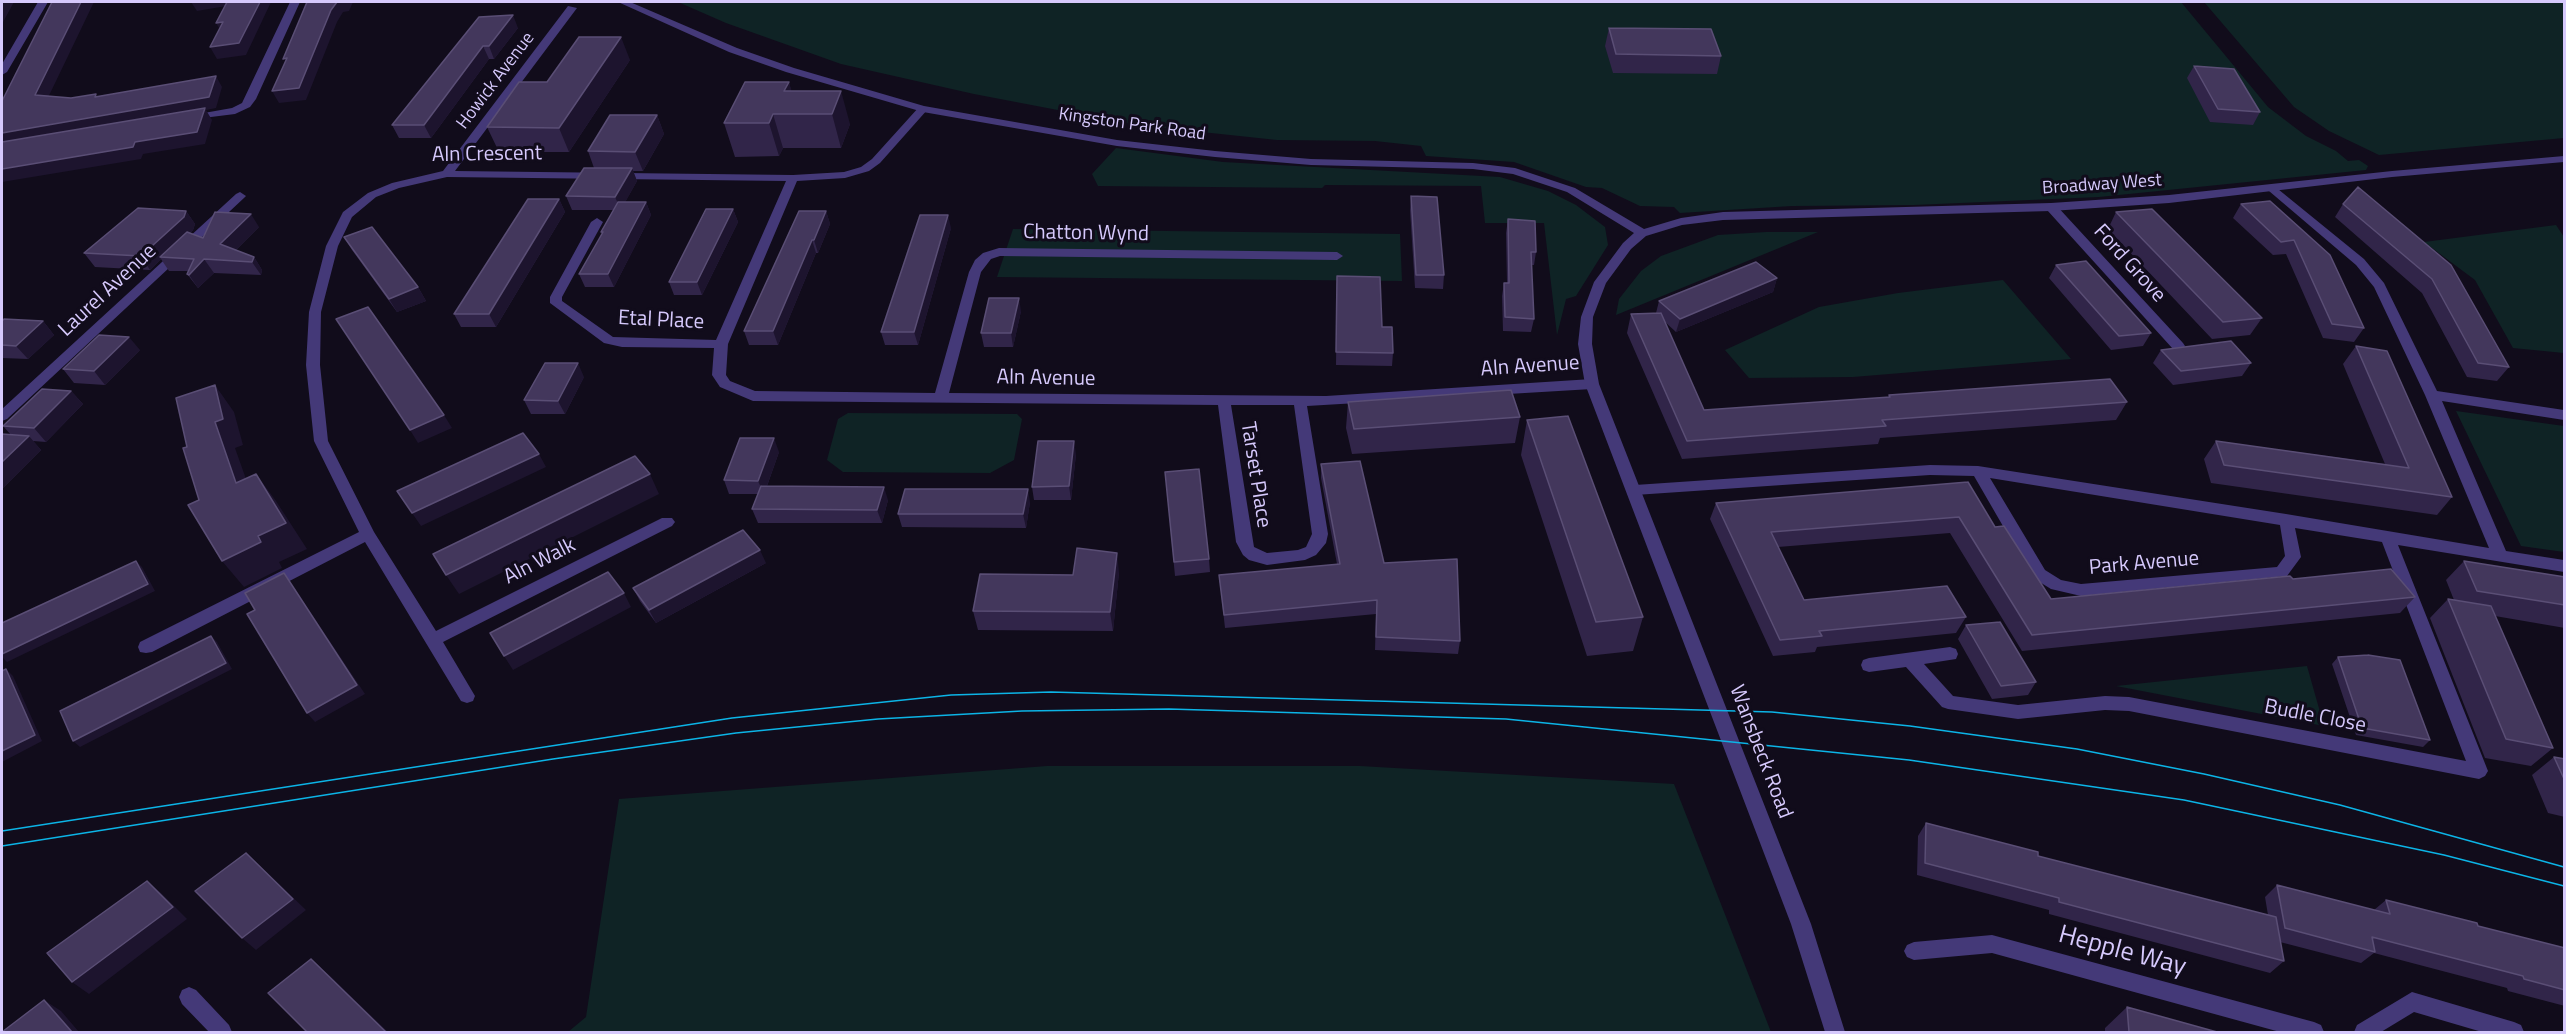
<!DOCTYPE html>
<html>
<head>
<meta charset="utf-8">
<style>
	body { margin:0 }
	#map { position:relative; width:2566px; height:1034px; overflow:hidden; background:#110c1b; font-family:"Titillium Web",sans-serif }
	canvas { display:block }
	.frame { position:absolute; inset:0; border:3px solid #d6c9fc; pointer-events:none }
</style>
</head>
<body>
<div id="map">
<canvas width="2566" height="1034"></canvas>
<div class="frame"></div>
</div>
<script>
const ctx = document.querySelector('canvas').getContext('2d');
ctx.lineJoin = 'round';
function paint(path, color) { ctx.fillStyle = color; ctx.fill(path, 'evenodd'); }
const poly = rows => new Path2D(rows.map(r => 'M' + r).join(''));
function stroke(path, color, width, dash) { ctx.strokeStyle = color; ctx.lineWidth = width; ctx.lineCap = dash ? 'butt' : 'round'; ctx.setLineDash(dash || []); ctx.stroke(path); }
function drawText(font, color, halo, rows, align = 'center') {
  ctx.font = font + ' "Titillium Web",sans-serif'; ctx.lineWidth = 6; ctx.setLineDash([]); ctx.textBaseline = 'middle'; ctx.strokeStyle = halo; ctx.fillStyle = color; for (const [text, x, y, turn = 0] of rows) {
    ctx.save(); ctx.translate(x, y); ctx.rotate((+turn || 0) * Math.PI / 180); ctx.textAlign = isNaN(turn) ? turn : align; if (halo) ctx.strokeText(text, 0, 0); ctx.fillText(text, 0, 0); ctx.restore();
  }
}
paint(poly([
	[678,2,2181,2,2268,107,2306,136,2336,151,2348,161,2359,160,2368,166,2366,170,2099,197,1914,205,1792,206,1680,213,1674,207,1640,206,1602,188,1586,187,1514,162,1426,156,1421,146,1375,141,1277,140,1136,125,974,94,841,64,726,23],
	[2204,2,2564,2,2564,138,2379,155,2329,131,2294,107],
	[1116,148,1223,162,1500,177,1548,191,1576,205,1605,227,1608,245,1576,296,1566,299,1557,335,1544,223,1485,223,1481,186,1325,185,1322,188,1098,186,1092,174],
	[2556,225,2564,237,2564,353,2513,348,2475,280,2424,242],
	[1013,229,1400,234,1402,281,997,277],
	[1766,232,1818,232,1616,315,1619,299,1641,271,1661,256,1718,235],
	[2003,280,2071,359,1853,377,1749,378,1725,350,1819,307,1898,293],
	[2456,411,2564,426,2564,552,2521,546],
	[848,413,1017,414,1022,419,1014,460,990,473,843,472,827,460,838,419],
	[2307,666,2324,726,2116,686],
	[1047,766,1360,766,1674,784,1771,1032,568,1032,586,1017,619,799]
]), '#0f2325');
paint(poly([
	[38,2,48,2,7,72,2,75,2,64,38,2],
	[290,2,300,2,256,99,250,107,235,114,187,120,187,116,232,108,242,103,290,2],
	[568,6,577,8,455,171,793,175,844,172,861,167,872,159,919,107,928,109,880,163,869,171,845,178,797,181,728,344,726,375,730,381,755,391,935,393,969,272,975,260,983,253,999,248,1337,252,1343,256,1337,260,1000,256,991,259,981,272,949,393,1326,396,1592,379,1599,384,1592,389,1307,406,1328,534,1326,543,1316,555,1305,560,1267,565,1249,560,1243,555,1236,542,1218,405,753,401,720,387,712,375,714,348,622,347,604,343,550,303,550,297,591,222,597,218,603,222,562,297,562,301,613,337,716,340,786,181,447,177,399,188,376,197,352,217,338,246,321,312,320,365,328,441,374,532,436,631,662,518,672,518,675,522,672,526,443,642,475,696,473,701,467,703,461,701,365,542,152,652,146,653,140,652,138,647,140,642,359,532,314,441,306,365,309,312,326,246,343,212,368,193,392,183,443,171,568,6],
	[1231,405,1294,405,1312,534,1306,547,1298,550,1267,553,1254,547,1231,405],
	[2273,185,2364,259,2384,283,2437,391,2564,410,2564,420,2442,401,2506,551,2564,560,2564,572,2398,545,2488,771,2485,776,2479,779,2129,711,2105,710,2018,719,1948,709,1942,707,1906,667,1869,672,1863,670,1861,665,1863,660,1869,658,1950,647,1956,649,1958,654,1956,659,1924,664,1953,696,2018,705,2105,696,2129,697,2466,761,2382,542,2295,528,2301,557,2287,576,2081,596,2051,589,2033,578,1974,476,1930,475,1635,495,1628,490,1635,485,1930,465,1978,466,2286,514,2489,548,2425,395,2374,287,2356,265,2269,191,2267,189,2273,185],
	[1990,478,2280,525,2285,556,2277,567,2081,584,2061,580,2045,570,1990,478],
	[240,192,246,196,244,198,7,419,2,421,2,409,236,194,240,192],
	[2051,203,2055,204,2183,343,2185,346,2183,349,2173,349,2047,210,2047,204,2051,203],
	[1992,935,2314,1022,2321,1025,2324,1032,2280,1032,1992,953,1914,960,1907,957,1904,951,1907,945,1914,942,1992,935],
	[189,987,196,990,229,1025,232,1032,209,1032,182,1004,179,997,182,990,189,987],
	[2412,992,2514,1022,2521,1025,2524,1032,2482,1032,2414,1012,2381,1032,2354,1032,2357,1025,2412,992]
]), '#443978');
paint(poly([
	[618,2,630,2,737,48,794,68,924,106,1117,140,1215,151,1311,159,1473,163,1515,168,1575,188,1644,229,1681,218,1723,212,2051,203,2169,195,2392,171,2564,156,2564,162,2392,177,2169,203,2051,211,1723,220,1682,225,1646,236,1631,249,1606,283,1593,317,1592,344,1599,384,1811,924,1845,1032,1825,1032,1791,924,1585,384,1578,344,1581,317,1594,282,1623,243,1634,233,1567,192,1513,174,1473,169,1311,165,1215,157,1117,146,923,112,786,72,729,52,618,2]
]), '#443978');
stroke(poly([
	[2,831,732,718,951,695,1051,692,1772,712,1910,726,2077,749,2204,774,2340,805,2564,867],
	[2,846,553,759,736,733,878,719,1022,711,1169,709,1506,719,1909,760,2184,800,2444,855,2564,886]
]), '#0cb4e6', 1.5);
paint(poly([
	[479,17,518,28,494,59,489,59,431,138,399,138,392,125],
	[1609,28,1721,56,1717,74,1613,73,1605,46],
	[630,60,569,152,499,152,487,127,547,82],
	[2194,66,2260,112,2253,125,2210,122,2187,78],
	[789,82,791,91,850,124,841,148,783,148,779,156,735,157,724,123],
	[657,115,664,134,643,171,633,171,637,181,625,202,646,202,651,215,614,287,585,287,579,274,602,234,601,232,613,210,572,210,566,196,594,168,588,151],
	[2358,187,2509,367,2497,381,2467,377,2422,293,2335,217,2343,204],
	[1411,196,1444,275,1443,289,1415,288,1410,210],
	[559,199,565,212,496,327,461,327,454,314],
	[2241,204,2330,255,2364,328,2354,342,2323,338,2286,254,2273,255,2233,218],
	[733,209,738,222,702,295,674,295,669,282],
	[186,211,195,224,193,230,190,233,203,238,259,227,236,250,254,257,262,270,261,275,214,273,198,288,187,274,188,271,169,271,161,259,150,270,95,267,84,253],
	[826,211,830,224,818,253,816,253,778,345,749,345,744,331],
	[2116,212,2262,318,2250,335,2212,339,2108,229],
	[1508,219,1536,252,1534,265,1531,265,1534,319,1531,332,1503,331,1502,296,1504,283,1507,283,1506,233],
	[951,228,918,345,885,345,881,332],
	[344,237,418,287,426,301,397,312,352,250],
	[2056,265,2151,333,2143,346,2111,350,2049,278],
	[1337,276,1382,327,1393,353,1392,366,1336,365],
	[1777,278,1773,292,1676,332,1665,322,1704,410,1888,397,1889,395,2127,402,2116,420,1880,438,1878,444,1682,459,1627,333,1631,314,1656,313,1659,301],
	[1021,311,1013,347,984,347,981,333],
	[2,321,43,321,54,335,28,359,2,358],
	[2356,346,2452,497,2437,515,2211,483,2204,459,2216,441,2385,464,2343,364],
	[140,350,105,385,74,383,63,369],
	[2161,350,2251,363,2242,376,2173,385,2153,363],
	[584,377,565,414,531,414,524,400],
	[71,391,83,404,46,442,33,441,41,450,2,489,2,434,11,435,3,426],
	[1348,402,1520,417,1515,443,1352,454,1346,428],
	[1527,420,1643,617,1633,651,1587,656,1521,455],
	[779,452,767,486,888,500,882,523,758,523,752,509,758,494,729,494,724,480],
	[1076,454,1071,500,1034,500,1032,487],
	[1321,464,1384,563,1460,641,1458,654,1375,650,1376,614,1225,628,1219,575,1337,564,1321,478],
	[1165,472,1209,559,1210,572,1175,576],
	[1968,482,1995,527,2051,599,2415,597,2400,613,2022,651,1950,533,1778,547,1804,600,1966,617,1956,633,1817,647,1815,652,1773,656,1710,519,1716,503],
	[1030,502,1026,528,902,527,898,514],
	[2464,561,2565,577,2565,628,2495,616,2553,748,2531,766,2485,758,2430,618,2448,599,2454,600,2446,580],
	[766,563,656,623,640,601,633,588],
	[1119,572,1113,631,978,630,973,611,1073,575],
	[1966,625,2036,682,2028,695,1992,699,1958,639],
	[2338,657,2430,740,2423,747,2356,735,2332,664],
	[2554,757,2565,759,2565,817,2548,813,2532,775],
	[1926,823,2038,856,2268,915,2265,897,2277,885,2374,910,2386,900,2478,926,2565,948,2565,1006,2508,991,2507,988,2374,953,2361,963,2280,942,2284,961,2270,973,2049,914,2049,910,1917,875,1918,836],
	[2127,1007,2217,1032,2105,1032,2105,1028]
]), '#312549');
paint(poly([
	[2,2,14,2,2,24],
	[81,2,94,2,44,106,35,95],
	[191,2,237,2,238,4,197,11],
	[260,2,271,2,246,55,217,59,210,47],
	[337,2,353,2,349,11,343,12,337,22,306,100,279,103,272,91],
	[513,15,518,28,494,59,489,46],
	[223,22,223,34,216,23],
	[621,37,630,60,569,152,559,128],
	[483,46,489,59,431,138,424,125],
	[216,76,222,87,216,108,206,110,212,120,205,144,143,154,141,159,2,182,2,169,135,142,2,146,2,133],
	[789,82,798,114,784,91],
	[841,91,850,124,841,148,832,114],
	[773,114,783,148,779,156,769,123],
	[657,115,664,134,643,171,635,152],
	[632,168,637,181,621,210,615,197],
	[559,199,565,212,496,327,489,314],
	[646,202,651,215,614,287,608,274],
	[733,209,738,222,702,295,697,282],
	[186,211,195,224,193,230,164,257,160,257,161,259,150,270,141,256],
	[826,211,830,224,818,253,814,240],
	[251,214,259,227,229,257,220,244],
	[948,215,951,228,918,345,914,332],
	[812,240,816,253,778,345,773,331],
	[254,257,262,270,261,275,252,262],
	[204,259,214,273,198,288,189,275],
	[1777,278,1773,292,1676,332,1680,319],
	[418,287,426,301,397,312,389,299],
	[1019,298,1021,311,1013,347,1011,333],
	[43,321,54,335,28,359,16,346],
	[129,337,140,350,105,385,94,371],
	[578,363,584,377,565,414,558,401],
	[215,385,234,412,243,445,235,448,257,510,236,483,215,422],
	[71,391,83,404,46,442,34,428],
	[444,415,452,428,418,443,410,430],
	[29,436,41,450,2,489,2,462],
	[774,438,779,452,764,494,758,481],
	[1074,441,1076,454,1071,500,1069,486],
	[539,454,546,467,421,526,412,513],
	[256,474,276,501,307,549,279,562,282,568,244,587,222,561,258,536],
	[650,474,659,494,459,594,446,575],
	[884,487,888,500,882,523,877,510],
	[1028,489,1030,502,1026,528,1023,514],
	[760,550,766,563,656,623,649,610],
	[1117,553,1119,572,1113,631,1110,612],
	[136,561,142,567,155,591,7,662,2,657,2,654],
	[284,573,291,583,365,694,315,722,307,713],
	[624,593,631,607,513,670,504,656],
	[211,636,217,642,232,669,80,747,73,741],
	[6,669,13,676,42,741,2,762],
	[259,865,306,910,256,950,242,938],
	[147,881,161,893,187,919,89,994,72,982],
	[311,959,330,976,388,1032,386,1032],
	[44,1000,61,1011,79,1032,72,1032]
]), '#1d142e');
const building = poly([
	[52,2,81,2,35,95,71,98,96,94,95,97,216,76,209,97,2,133,2,101,52,2],
	[227,2,260,2,239,43,210,47,223,22,216,23,227,2],
	[307,2,337,2,331,10,299,88,272,91,287,58,283,59,307,2],
	[513,15,489,46,483,46,424,125,392,125,479,17,513,15],
	[1609,28,1711,29,1721,56,1616,54,1609,28],
	[579,37,621,37,559,128,487,127,519,82,547,82,579,37],
	[2194,66,2234,69,2260,112,2218,109,2194,66],
	[745,82,789,82,784,91,841,91,832,114,773,114,769,123,724,123,745,82],
	[205,108,197,132,135,142,133,147,2,169,2,142,205,108],
	[610,115,657,115,635,152,588,151,610,115],
	[584,168,632,168,615,197,566,196,584,168],
	[2358,187,2451,265,2509,367,2478,363,2432,279,2343,204,2358,187],
	[1411,196,1437,197,1444,275,1416,275,1411,196],
	[528,199,559,199,489,314,454,314,528,199],
	[2270,201,2330,255,2364,328,2332,324,2294,240,2281,242,2241,204,2270,201],
	[618,202,646,202,608,274,579,274,603,232,601,232,618,202],
	[138,208,186,211,184,217,141,256,84,253,138,208],
	[706,209,733,209,697,282,669,282,706,209],
	[2152,209,2262,318,2223,322,2116,212,2152,209],
	[799,211,826,211,814,240,812,240,773,331,744,331,799,211],
	[215,212,251,214,220,244,254,257,252,262,204,259,189,275,187,274,194,259,160,257,187,232,203,238,215,212],
	[920,215,948,215,914,332,881,332,920,215],
	[1508,219,1535,221,1536,252,1531,252,1534,319,1505,317,1504,283,1509,283,1508,219],
	[372,227,418,287,389,299,344,237,372,227],
	[2086,261,2151,333,2119,336,2056,265,2086,261],
	[1756,262,1777,278,1680,319,1659,301,1756,262],
	[1337,276,1380,277,1382,327,1392,327,1393,353,1336,352,1337,276],
	[989,298,1019,298,1011,333,981,333,989,298],
	[368,307,444,415,410,430,336,319,368,307],
	[1661,313,1704,410,1890,397,1889,395,2110,379,2127,402,1882,420,1886,426,1687,441,1631,314,1661,313],
	[4,319,43,321,16,346,2,345,2,321,4,319],
	[99,335,129,337,94,371,63,369,99,335],
	[2231,341,2251,363,2181,371,2161,350,2231,341],
	[2356,346,2387,351,2452,497,2224,465,2216,441,2409,468,2356,346],
	[545,363,578,363,558,401,524,400,545,363],
	[215,385,223,419,215,422,236,483,256,474,286,523,258,536,261,542,222,561,188,505,199,500,183,448,187,447,176,398,215,385],
	[42,389,71,391,34,428,3,426,42,389],
	[1511,390,1520,417,1354,429,1348,402,1511,390],
	[1568,416,1643,617,1596,622,1527,420,1568,416],
	[523,433,539,454,412,513,397,491,523,433],
	[2,434,29,436,2,462,2,434],
	[740,438,774,438,758,481,724,480,740,438],
	[1038,441,1074,441,1069,486,1032,487,1038,441],
	[635,456,650,474,446,575,433,554,635,456],
	[1360,461,1384,563,1457,559,1460,641,1376,637,1377,600,1224,615,1219,575,1340,564,1321,464,1360,461],
	[1199,469,1209,559,1174,562,1165,472,1199,469],
	[1968,482,1995,527,2004,526,2051,599,2290,576,2293,579,2391,569,2415,597,2032,635,1959,517,1771,532,1804,600,1947,586,1966,617,1819,631,1822,636,1780,640,1716,503,1968,482],
	[761,486,884,487,877,510,752,509,761,486],
	[905,489,1028,489,1023,514,898,514,905,489],
	[743,530,760,550,649,610,633,588,743,530],
	[1077,548,1117,553,1110,612,973,611,980,574,1073,575,1077,548],
	[136,561,148,584,2,654,2,623,136,561],
	[2464,561,2565,577,2565,605,2477,591,2464,561],
	[608,572,624,593,504,656,490,633,608,572],
	[284,573,357,685,307,713,247,614,255,610,245,593,284,573],
	[2448,599,2491,606,2553,748,2506,739,2448,599],
	[2000,622,2036,682,2001,686,1966,625,2000,622],
	[211,636,226,663,73,741,60,711,211,636],
	[2368,655,2400,660,2430,740,2362,728,2338,657,2368,655],
	[6,669,35,735,2,751,2,671,6,669],
	[2554,757,2565,759,2565,781,2554,757],
	[1926,823,2038,852,2038,856,2276,917,2284,961,2059,902,2059,898,1925,863,1926,823],
	[246,853,293,899,242,938,195,891,246,853],
	[147,881,173,907,72,982,47,953,147,881],
	[2277,885,2390,914,2386,900,2477,923,2478,926,2565,948,2565,990,2524,979,2523,976,2372,937,2375,952,2285,928,2277,885],
	[311,959,386,1032,307,1032,268,993,311,959],
	[44,1000,72,1032,2,1032,44,1000],
	[2127,1007,2217,1032,2129,1032,2127,1007]
]);
paint(building, '#43375c');
stroke(building, '#5a4e75', 1.5);
drawText('18px', '#d6c9fc', '#110c1b', [
	["Howick Avenue",496,81,-53],
	["Kingston Park Road",1132,125,8],
	["Broadway West",2102,185,-4]
]);
drawText('21px', '#d6c9fc', '#110c1b', [
	["Aln Crescent",487,155,-1],
	["Chatton Wynd",1086,234,1],
	["Ford Grove",2129,264,48],
	["Laurel Avenue",108,291,-43],
	["Etal Place",661,321,3],
	["Aln Avenue",1530,367,-4],
	["Aln Avenue",1046,379,1],
	["Tarset Place",1255,475,81],
	["Aln Walk",540,562,-27],
	["Park Avenue",2144,564,-5],
	["Budle Close",2315,717,11],
	["Wansbeck Road",1760,752,69]
]);
drawText('26px', '#d6c9fc', '#110c1b', [
	["Hepple Way",2122,952,15]
]);
</script>
</body>
</html>
